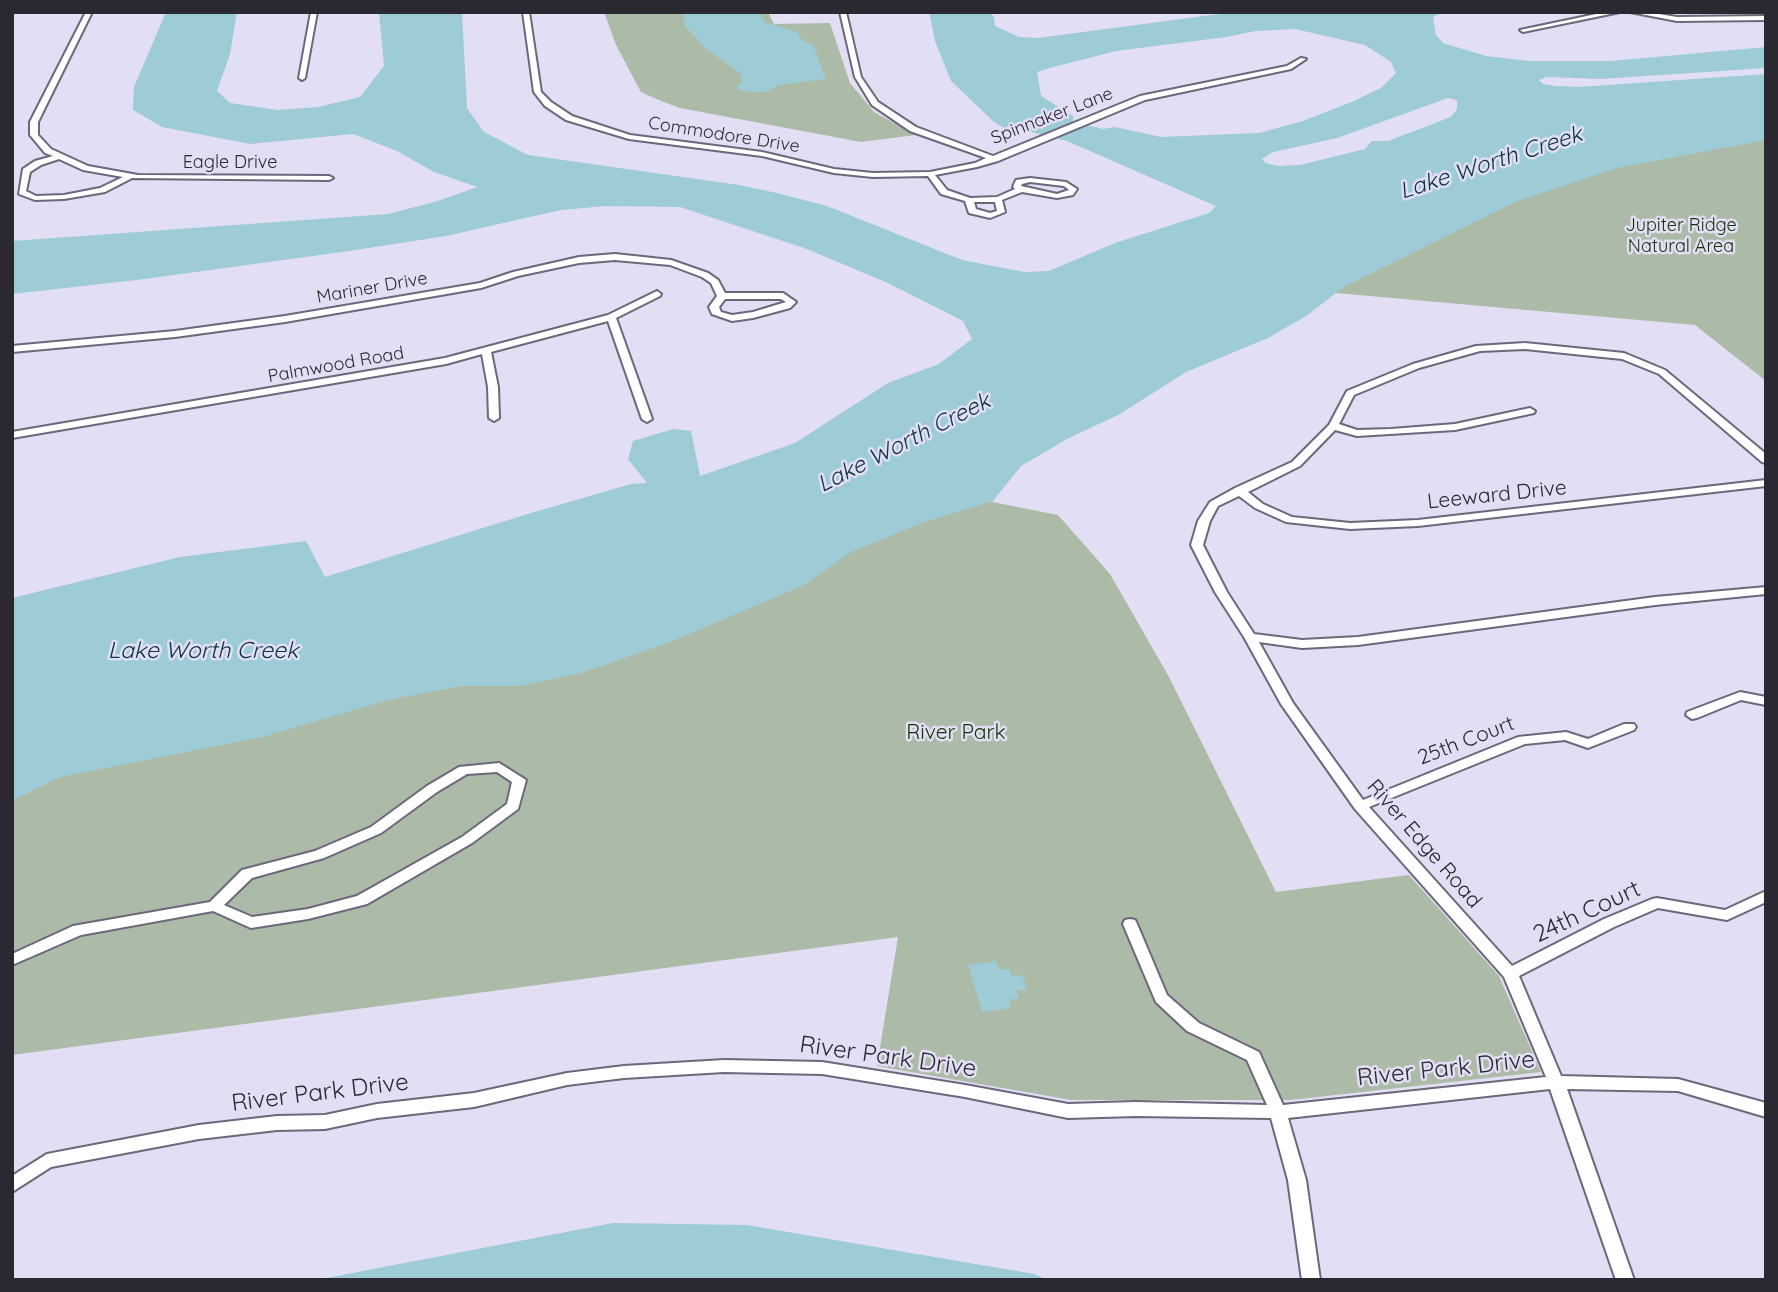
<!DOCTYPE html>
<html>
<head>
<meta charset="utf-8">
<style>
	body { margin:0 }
	#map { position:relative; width:1778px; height:1292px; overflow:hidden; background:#e2def4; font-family:Quicksand,sans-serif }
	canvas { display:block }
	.frame { position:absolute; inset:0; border:14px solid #2a2830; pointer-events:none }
</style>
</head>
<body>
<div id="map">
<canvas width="1778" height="1292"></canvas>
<div class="frame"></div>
</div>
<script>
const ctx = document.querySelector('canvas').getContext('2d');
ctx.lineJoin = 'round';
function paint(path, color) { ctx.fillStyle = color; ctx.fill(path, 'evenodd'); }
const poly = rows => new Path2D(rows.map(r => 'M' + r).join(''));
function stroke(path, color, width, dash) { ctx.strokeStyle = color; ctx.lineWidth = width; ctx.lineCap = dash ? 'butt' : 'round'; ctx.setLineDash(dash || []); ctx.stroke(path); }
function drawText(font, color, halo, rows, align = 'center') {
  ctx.font = font + ' Quicksand,sans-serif'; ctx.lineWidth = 5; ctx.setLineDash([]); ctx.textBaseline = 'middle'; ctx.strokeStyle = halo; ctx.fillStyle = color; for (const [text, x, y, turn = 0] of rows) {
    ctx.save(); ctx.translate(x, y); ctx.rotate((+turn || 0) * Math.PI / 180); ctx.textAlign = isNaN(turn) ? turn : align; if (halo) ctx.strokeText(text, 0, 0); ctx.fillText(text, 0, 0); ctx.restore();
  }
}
paint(poly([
	[604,12,768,12,774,24,830,23,850,83,874,112,916,135,861,142,680,108,661,101,641,92,616,45],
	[1766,136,1766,381,1695,325,1325,292,1541,187,1706,142],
	[977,499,1058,515,1110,574,1169,677,1276,892,1409,875,1499,976,1541,1072,1291,1100,1071,1100,877,1066,898,937,12,1055,12,797,63,772,830,555]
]), '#acbba7');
paint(poly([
	[166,12,237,12,230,54,217,91,230,103,278,110,318,107,360,97,384,66,379,12,462,12,467,108,484,132,528,155,739,185,777,193,827,206,962,260,1024,272,1049,271,1115,243,1209,213,1216,206,1067,141,1024,130,1004,128,994,122,951,81,935,41,929,12,990,12,994,17,995,26,1019,37,1038,38,1234,12,1443,12,1433,17,1436,35,1443,43,1486,56,1529,61,1611,61,1766,47,1766,68,1601,79,1547,77,1539,80,1543,84,1556,86,1579,87,1766,74,1766,140,1617,168,1515,202,1344,287,1306,316,1268,338,1186,372,1120,414,1067,439,1021,466,993,501,924,522,851,552,804,585,668,643,581,673,520,686,461,686,388,700,262,737,60,777,12,801,12,598,180,557,306,541,325,577,531,513,631,484,647,483,628,459,633,441,673,429,691,431,700,476,795,443,888,383,939,364,972,339,963,321,890,284,807,249,680,207,606,206,561,210,446,236,349,251,137,280,12,294,12,241,388,214,438,201,477,187,434,172,397,151,353,134,250,144,162,127,133,110,134,87],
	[1295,29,1365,45,1391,62,1396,73,1381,88,1354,101,1303,121,1259,133,1161,137,1115,127,1103,129,1073,122,1073,116,1041,96,1037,72,1050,68,1116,51,1226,37,1256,31],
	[1448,98,1457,100,1457,109,1451,117,1388,141,1372,141,1365,149,1300,165,1277,166,1266,163,1262,159,1273,152,1337,138],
	[683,12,761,12,764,22,797,32,802,40,813,45,826,79,779,85,766,92,749,92,736,88,742,82,741,74,705,48,685,26],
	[996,961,999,970,1009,969,1012,976,1022,975,1027,989,1016,991,1019,998,1009,1000,1011,1008,982,1012,968,965],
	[613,1223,747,1225,1034,1274,1048,1280,316,1280]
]), '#9dcbd6');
const street = poly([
	[86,12,92,12,38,122,38,135,51,149,88,166,138,175,329,176,333,178,329,180,132,178,105,192,64,199,35,200,19,194,23,169,35,161,53,156,45,153,30,135,30,122,86,12],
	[59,159,83,170,123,177,100,188,64,195,36,196,26,191,30,172,41,165,59,159],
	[311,12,317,12,305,78,302,80,299,78,311,12],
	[523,12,529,12,541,92,551,102,572,116,630,135,762,152,834,169,873,173,930,172,975,163,986,158,910,131,872,105,855,77,840,12,846,12,861,77,878,102,916,127,993,156,1140,96,1287,66,1301,58,1306,59,1291,69,1145,100,998,161,977,167,935,175,947,190,970,198,997,197,1015,189,1013,187,1016,180,1030,178,1066,182,1077,189,1073,195,1057,198,1022,192,1002,200,1005,212,990,218,969,213,965,201,941,194,928,176,873,177,834,173,762,156,629,139,566,120,545,106,534,92,523,12],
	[1030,182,1064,186,1069,190,1057,194,1021,186,1022,184,1030,182],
	[974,202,995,202,997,211,990,213,976,209,974,202],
	[1606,12,1620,12,1523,32,1520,30,1606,12],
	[1630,12,1647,12,1677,17,1766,16,1766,20,1677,21,1630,12],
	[615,254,671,260,708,273,718,280,725,293,783,293,796,302,790,308,753,318,732,321,712,314,709,307,717,296,711,283,702,277,670,265,615,260,579,263,518,276,481,288,285,322,175,337,12,352,12,346,175,331,285,316,480,283,513,272,579,257,615,254],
	[725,299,781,299,786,302,753,312,732,315,721,312,719,307,725,299],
	[657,291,661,294,660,296,616,318,652,419,647,422,642,419,608,321,491,352,498,387,499,418,494,421,489,418,488,387,482,354,446,364,12,438,12,432,445,358,608,315,657,291],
	[1525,343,1624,353,1665,370,1766,454,1766,463,1762,462,1659,374,1622,359,1525,349,1480,351,1419,368,1354,395,1339,424,1357,430,1391,429,1455,424,1530,408,1535,411,1534,413,1455,430,1357,436,1335,430,1300,466,1248,492,1263,504,1292,517,1350,523,1418,520,1766,480,1766,486,1418,526,1350,529,1286,522,1255,508,1239,496,1218,506,1210,521,1203,545,1227,592,1254,634,1302,640,1358,637,1655,597,1766,587,1766,594,1655,605,1358,645,1302,648,1259,642,1293,703,1363,800,1518,737,1566,732,1588,739,1624,724,1634,724,1636,727,1634,730,1588,748,1565,740,1525,744,1369,807,1512,966,1604,919,1652,899,1657,898,1725,910,1766,891,1766,902,1727,920,1658,908,1614,927,1519,976,1561,1076,1678,1079,1766,1103,1766,1117,1678,1091,1567,1089,1634,1280,1616,1280,1550,1089,1288,1118,1306,1180,1320,1280,1302,1280,1288,1180,1271,1118,1136,1116,1068,1118,965,1097,822,1074,724,1072,624,1078,567,1085,474,1107,377,1118,325,1129,277,1130,199,1139,51,1167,12,1192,12,1176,47,1154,199,1125,277,1116,325,1115,377,1104,474,1093,567,1073,624,1066,724,1060,822,1062,965,1085,1068,1104,1136,1102,1267,1105,1247,1060,1187,1031,1156,1002,1123,924,1125,920,1130,919,1135,920,1137,924,1167,995,1199,1023,1259,1052,1283,1105,1546,1077,1504,977,1355,809,1281,704,1244,637,1215,592,1191,545,1198,521,1210,502,1235,488,1292,462,1329,425,1347,391,1413,364,1476,346,1525,343],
	[1740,692,1766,697,1766,705,1741,700,1697,718,1692,719,1686,715,1687,712,1740,692],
	[499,763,526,780,518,809,472,843,367,904,308,919,251,928,213,911,81,935,12,965,12,954,73,926,210,902,242,870,315,851,371,827,427,786,459,767,499,763],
	[497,772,512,782,507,804,462,837,357,896,308,909,252,917,224,905,252,878,324,858,381,833,437,792,467,774,497,772]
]);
stroke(street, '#6c687b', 4);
paint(street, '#fff');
drawText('18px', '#2a2830', '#e2def4', [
	["Spinnaker Lane",1052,116,-21],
	["Commodore Drive",724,135,9],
	["Eagle Drive",230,163],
	["Mariner Drive",372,288,-10],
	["Palmwood Road",336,365,-10]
]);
drawText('18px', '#123204', '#e2def4', [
	["Jupiter Ridge",1681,226],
	["Natural Area",1681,247]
]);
drawText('21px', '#2a2830', '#e2def4', [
	["Leeward Drive",1497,495,-6],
	["25th Court",1466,741,-21],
	["River Edge Road",1424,844,49]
]);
drawText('21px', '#123204', '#e2def4', [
	["River Park",956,733]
]);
drawText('italic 23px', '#09363f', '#e2def4', [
	["Lake Worth Creek",1491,163,-18],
	["Lake Worth Creek",904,443,-27],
	["Lake Worth Creek",203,651]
]);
drawText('24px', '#2a2830', '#e2def4', [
	["24th Court",1587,912,-25],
	["River Park Drive",888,1057,8],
	["River Park Drive",1446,1069,-6],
	["River Park Drive",320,1093,-7]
]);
</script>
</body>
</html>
